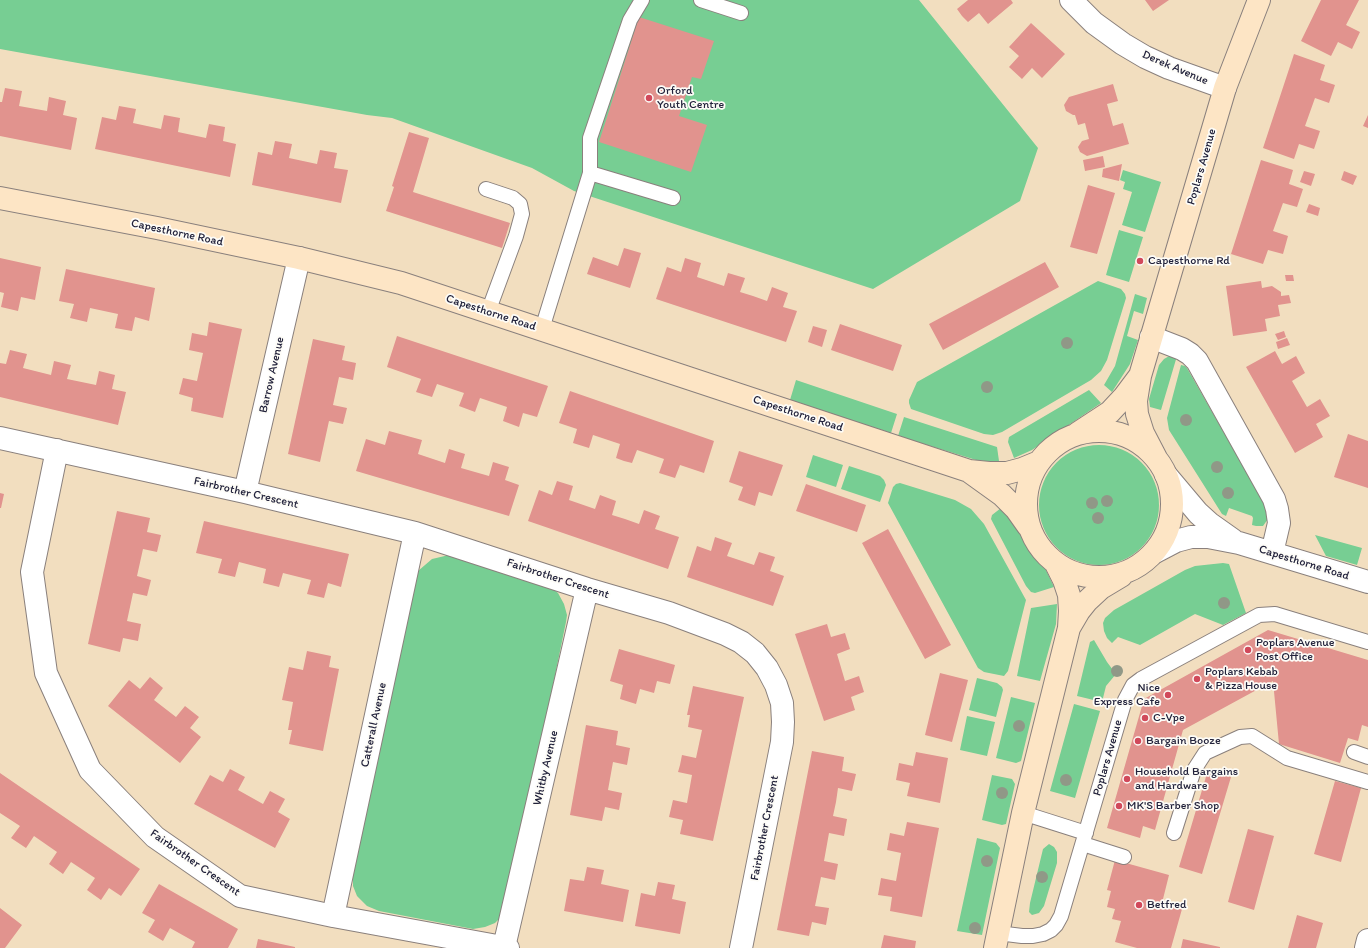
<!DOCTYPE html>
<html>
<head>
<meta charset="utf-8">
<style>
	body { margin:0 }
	canvas { display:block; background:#f2debf }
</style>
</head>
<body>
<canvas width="1368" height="948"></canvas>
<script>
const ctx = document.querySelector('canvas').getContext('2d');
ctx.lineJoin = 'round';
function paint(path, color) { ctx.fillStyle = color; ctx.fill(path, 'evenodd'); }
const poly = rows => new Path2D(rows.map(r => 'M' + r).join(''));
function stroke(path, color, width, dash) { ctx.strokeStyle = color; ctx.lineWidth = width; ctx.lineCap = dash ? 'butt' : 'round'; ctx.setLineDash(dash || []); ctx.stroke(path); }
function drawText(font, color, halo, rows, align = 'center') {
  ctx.font = font + ' Itim,sans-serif'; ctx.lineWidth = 3.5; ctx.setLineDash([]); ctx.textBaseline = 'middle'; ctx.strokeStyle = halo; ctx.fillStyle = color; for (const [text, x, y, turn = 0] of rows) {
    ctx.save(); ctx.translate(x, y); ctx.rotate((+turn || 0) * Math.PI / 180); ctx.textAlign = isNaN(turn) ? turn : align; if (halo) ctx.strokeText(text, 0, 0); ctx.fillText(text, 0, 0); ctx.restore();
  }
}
paint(poly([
	[0,0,919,0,1038,148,1020,201,873,289,574,191,532,168,392,118,367,115,0,49],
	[1123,170,1161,182,1145,232,1122,225,1132,192,1123,189,1125,182,1120,180],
	[1119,230,1143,237,1129,282,1106,275],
	[1098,281,1121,289,1125,294,1126,298,1107,360,1101,371,1091,380,1002,432,993,435,984,434,911,409,909,403,909,400,917,382],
	[1135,294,1147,298,1143,314,1134,311,1127,336,1138,340,1130,364,1112,392,1104,385,1115,366],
	[1171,355,1177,356,1161,410,1150,407,1149,399,1159,365,1164,359],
	[1181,365,1185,366,1187,368,1268,510,1268,519,1263,526,1256,526,1252,525,1253,518,1252,516,1229,508,1226,516,1222,514,1169,430,1167,418],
	[796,380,897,414,891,433,790,400],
	[1089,390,1101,403,1032,450,1014,458,1008,442,1009,437],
	[904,417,997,447,999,461,985,461,976,460,898,436],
	'1039 505a60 60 0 1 1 120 0a60 60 0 1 1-120 0Z',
	[813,455,843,465,836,487,806,477],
	[849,466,880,476,884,480,886,485,880,502,841,489],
	[900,483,955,500,971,509,984,524,1026,600,1008,671,1004,676,984,672,978,668,888,503,893,487,896,484],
	[1001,508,1045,568,1054,587,1035,593,1031,592,1026,586,991,519,992,515],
	[1315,535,1362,548,1357,565,1326,556],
	[449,555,553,589,558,593,564,604,567,615,566,622,508,904,499,919,495,923,485,927,473,929,379,911,367,906,357,896,353,886,353,874,418,571,432,559],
	[1223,563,1229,564,1246,613,1223,625,1195,614,1140,645,1118,637,1112,643,1107,638,1104,631,1103,623,1105,618,1114,610,1185,570,1195,566],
	[1057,604,1056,624,1040,681,1017,676,1031,608],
	[1094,640,1107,662,1116,674,1106,686,1102,702,1077,696,1090,642],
	[977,678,997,683,1002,687,1003,690,996,717,969,710],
	[1011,697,1035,703,1021,761,1016,763,996,758],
	[1074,704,1100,711,1075,798,1050,791],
	[967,716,995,722,987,756,960,750],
	[992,775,1012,779,1015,784,1006,824,1002,825,982,820],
	[977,838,996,843,1000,848,982,935,957,931],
	[1049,844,1054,847,1057,852,1057,863,1044,906,1039,913,1032,915,1029,912,1030,903,1043,849]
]), '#77ce93');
paint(poly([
	[968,0,1011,0,1013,3,988,24,979,13,968,22,962,16,957,9],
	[1145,0,1169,0,1153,11],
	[1321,0,1359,0,1346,25,1360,32,1352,49,1338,42,1331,56,1301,41],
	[639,17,714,41,701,79,692,77,679,116,707,125,691,172,599,142],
	[1031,23,1065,54,1042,78,1032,68,1022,79,1009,67,1019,56,1009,47],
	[1294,54,1325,65,1320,80,1335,85,1329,103,1315,98,1305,126,1320,131,1314,149,1299,144,1294,159,1263,148],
	[1113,84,1118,101,1107,104,1113,126,1123,123,1129,144,1087,156,1080,152,1078,147,1082,141,1089,139,1085,123,1078,125,1075,115,1073,115,1066,111,1064,105,1069,97],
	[5,88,22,91,19,106,47,111,49,97,66,101,63,115,77,118,71,150,0,136,0,102,2,102],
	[119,106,136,109,133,123,161,129,164,115,180,118,178,132,206,138,209,124,225,127,223,141,236,144,230,177,95,149,102,117,116,120],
	[1368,115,1368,128,1363,126],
	[409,132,429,138,413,192,510,223,502,248,386,211,394,187,392,186],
	[275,141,292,144,289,158,317,164,320,150,337,153,334,168,348,170,341,203,252,185,258,152,272,155],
	[1103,156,1105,167,1085,171,1083,160],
	[1261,160,1293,170,1289,184,1303,189,1297,207,1283,203,1273,231,1288,236,1283,254,1268,250,1263,264,1231,254],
	[1122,164,1119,181,1102,177,1103,169],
	[1304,171,1315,174,1311,186,1300,182],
	[1344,171,1357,176,1353,185,1341,180],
	[1088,185,1115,193,1097,254,1070,247],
	[1309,204,1320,208,1318,216,1306,212],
	[624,248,641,253,630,288,587,274,593,257,618,266],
	[0,258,41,267,35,300,21,297,18,311,1,307,4,293,0,292],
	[685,258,701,263,697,277,724,286,728,273,745,278,740,292,753,296,767,301,772,287,788,293,783,307,797,311,786,342,656,299,667,267,681,272],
	[1045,262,1059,287,943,350,929,324],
	[66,269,155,288,149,321,135,317,132,331,115,328,118,314,90,308,87,322,70,318,74,304,59,301],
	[1285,275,1293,275,1294,281,1286,281],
	[1261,281,1262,288,1272,286,1281,292,1281,296,1289,295,1291,303,1278,305,1280,316,1265,319,1267,331,1233,336,1226,286],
	[209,322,242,329,223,418,191,411,193,398,179,394,183,378,197,381,203,353,189,350,192,333,207,336],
	[840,324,902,345,893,371,831,350],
	[813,326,827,330,822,347,808,342],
	[1284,331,1286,337,1278,340,1275,334],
	[397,336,548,386,537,417,523,413,519,427,503,421,507,407,480,398,475,412,459,406,464,393,437,384,432,397,416,392,421,379,387,367],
	[1287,338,1290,345,1278,349,1276,342],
	[313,339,345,346,342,360,356,363,353,380,339,377,333,405,347,408,343,424,329,421,320,462,288,454],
	[10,350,27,354,23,368,51,375,54,361,71,365,67,379,96,385,99,371,115,375,112,389,126,392,118,425,0,397,0,363,6,364],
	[1275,351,1282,364,1296,356,1305,373,1292,381,1307,407,1320,399,1330,416,1316,424,1323,437,1295,453,1246,367],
	[570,391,714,441,704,473,680,465,675,478,659,473,664,459,637,450,632,463,624,461,616,458,620,444,593,435,589,448,573,443,577,429,559,423],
	[389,431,422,440,418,454,445,463,449,449,465,454,461,468,489,476,493,462,509,467,505,480,519,485,509,516,356,471,366,439,385,445],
	[1348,434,1368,441,1368,488,1334,477],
	[739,451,783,465,772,496,759,492,755,506,738,500,743,487,729,482],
	[557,481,573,486,569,500,595,509,600,495,616,501,612,515,625,519,639,524,644,510,660,516,655,529,679,537,668,569,528,521,539,490,552,495],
	[806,484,866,505,857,532,796,511],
	[0,493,4,494,1,508,0,508],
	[117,511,150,518,147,532,161,535,157,552,143,549,137,576,151,580,147,596,133,593,127,621,141,624,138,641,123,638,120,652,88,644],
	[204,521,349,554,341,587,328,583,324,598,307,594,311,580,283,573,279,587,263,583,266,569,239,562,235,577,218,573,222,559,196,553],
	[888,529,951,645,925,659,862,543],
	[715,537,732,543,727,556,754,565,759,552,775,557,770,571,784,576,773,606,687,577,697,546,711,551],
	[827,624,831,637,845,633,850,649,837,654,845,681,859,676,864,692,851,697,855,710,824,721,795,634],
	[1268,630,1368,660,1368,727,1362,725,1358,741,1348,738,1340,763,1279,744,1273,681,1183,730,1155,830,1143,826,1140,838,1107,828,1144,699],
	[619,649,675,665,670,684,657,681,654,693,640,689,636,704,620,699,623,685,610,681],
	[307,651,331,656,329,667,339,669,323,751,289,744,292,730,288,730,293,702,282,700,289,667,303,670],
	[940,673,968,680,952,742,925,735],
	[150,677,163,688,154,700,176,717,185,706,199,717,190,728,201,737,180,763,108,706,129,680,140,689],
	[693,686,744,697,713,841,680,834,683,820,669,817,673,800,687,803,692,775,678,772,680,765,682,755,696,758,702,730,688,727,690,715,687,715],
	[586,725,618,731,616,745,630,748,627,765,613,762,608,790,622,793,619,810,605,807,602,821,570,815],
	[812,751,844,757,842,771,856,774,852,791,838,788,836,802,833,816,847,819,844,836,829,833,824,861,838,864,835,880,821,877,815,906,829,908,826,925,812,922,809,936,777,930],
	[916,752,948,758,940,803,907,796,910,783,896,780,899,763,913,766],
	[230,769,245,777,238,790,263,804,270,791,285,799,278,812,290,819,275,848,194,804,210,775,223,782],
	[1208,770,1231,777,1202,874,1179,867],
	[0,773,140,869,121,896,109,888,101,900,87,890,95,878,71,862,63,874,49,864,57,852,34,836,26,848,11,838,20,826,0,813],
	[1335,781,1361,788,1341,862,1314,854],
	[907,822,939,828,922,917,890,911,892,897,878,895,881,878,896,881,901,853,887,850,890,833,904,836],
	[1248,829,1274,836,1254,910,1228,902],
	[1115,860,1169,875,1162,903,1182,909,1171,948,1137,948,1115,942,1121,921,1112,919,1115,909,1107,907,1111,891,1107,890],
	[587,867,604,870,601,884,629,890,623,922,564,911,570,879,584,881],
	[658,882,675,885,672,899,686,902,680,934,635,926,641,893,655,896],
	[159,884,238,929,228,948,192,948,195,942,170,928,163,941,148,932,155,920,142,913],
	[0,908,22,925,5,948,0,948],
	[1297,915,1323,923,1316,948,1288,948],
	[884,935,916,941,915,948,881,948],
	[258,939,295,947,295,948,256,948],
	[1183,939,1220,947,1220,948,1181,948]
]), '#e1938e');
const lane = poly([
	[701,0,741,13],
	[590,173,590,138,630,20,642,0],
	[486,189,513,198,520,204,522,214,516,236,488,312],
	[542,329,590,173,673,198],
	[1354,752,1368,757],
	[1023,813,1086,833],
	[1174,833,1194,770,1205,753,1240,737,1252,736,1287,758,1368,782],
	[1083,844,1124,857],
	[998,933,1022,936,1033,936,1043,934,1051,930,1056,925,1061,916,1125,700,1133,685,1141,679,1259,615,1275,614,1368,642]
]);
const street = poly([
	[1071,0,1094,23,1123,44,1145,57,1169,68,1225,88],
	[1151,337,1182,349,1190,354,1197,361,1274,499,1277,509,1279,523,1272,553],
	[0,438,245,492,415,533,587,589,669,613,725,634,741,642,755,653,767,668,776,685,782,703,783,722,782,742,741,948],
	[57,450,32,572,46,673,90,770,155,837,240,896,333,916,508,948],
	[1166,475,1198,513,1209,523,1233,540],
	[245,492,299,258],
	[1155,552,1176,541,1191,537,1208,537,1239,543,1368,582],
	[333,916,415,533],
	[504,947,587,589],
	[1366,948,1368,940]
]);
const secondary = poly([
	[0,198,157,228,299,258,401,283,969,471,989,473,1007,473,1022,469,1039,462],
	'1026 504a73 73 0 1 1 146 0a73 73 0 1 1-146 0Z',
	[1078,433,1110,412,1124,397,1139,377],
	[1156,458,1143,433,1137,414,1136,401,1140,376,1225,88,1259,0],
	[970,472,1002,495,1016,509,1028,526],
	[1069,628,1079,611,1087,601,1101,588,1121,576],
	[995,948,1023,813,1069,628,1070,611,1069,595,1064,580,1056,564]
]);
stroke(lane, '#8a807d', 16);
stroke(street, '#8a807d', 24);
stroke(secondary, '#8a807d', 24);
stroke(lane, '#fff', 14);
stroke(street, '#fff', 22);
stroke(secondary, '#fde5c5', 22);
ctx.fillStyle = '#909887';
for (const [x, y] of [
	[1067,343],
	[987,387],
	[1186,420],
	[1217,467],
	[1228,493],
	[1107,501],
	[1092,503],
	[1098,518],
	[1224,603],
	[1117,671],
	[1019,726],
	[1066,780],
	[1002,793],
	[987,861],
	[1042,877],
	[975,928]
]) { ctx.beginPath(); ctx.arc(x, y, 6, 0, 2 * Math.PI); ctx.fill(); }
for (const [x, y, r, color] of [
	[649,98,4,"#d1495b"],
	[1140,261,4,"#d1495b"],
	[1248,650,4,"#d1495b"],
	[1197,679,4,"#d1495b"],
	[1168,695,4,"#d1495b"],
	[1145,718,4,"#d1495b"],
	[1138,741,4,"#d1495b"],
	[1127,779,4,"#d1495b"],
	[1119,806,4,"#d1495b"],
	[1139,905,4,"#d1495b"]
]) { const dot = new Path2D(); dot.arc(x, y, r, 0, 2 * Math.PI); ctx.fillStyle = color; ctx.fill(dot); stroke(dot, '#fdfcf7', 1.5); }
drawText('12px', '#22223b', '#fdfcf7', [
	["Derek Avenue",1175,68,23],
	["Poplars Avenue",1202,167,-74],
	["Capesthorne Road",177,233,12],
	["Capesthorne Road",491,313,18],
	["Barrow Avenue",272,375,-77],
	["Capesthorne Road",798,414,18],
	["Fairbrother Crescent",246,493,13],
	["Capesthorne Road",1304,563,17],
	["Fairbrother Crescent",558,579,18],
	["Catterall Avenue",374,725,-78],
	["Poplars Avenue",1108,758,-74],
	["Whitby Avenue",546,768,-77],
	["Fairbrother Crescent",765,828,-79],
	["Fairbrother Crescent",195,863,35]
]);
drawText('12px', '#22223b', '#fdfcf7', [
	["Orford",657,91],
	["Youth Centre",657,105],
	["Capesthorne Rd",1148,261],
	["Poplars Avenue",1256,643],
	["Post Office",1256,657],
	["Poplars Kebab",1205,672],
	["& Pizza House",1205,686],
	["Nice",1160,688,"right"],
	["Express Cafe",1160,702,"right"],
	["C-Vpe",1153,718],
	["Bargain Booze",1146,741],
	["Household Bargains",1135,772],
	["and Hardware",1135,786],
	["MK'S Barber Shop",1127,806],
	["Betfred",1147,905]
], 'left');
</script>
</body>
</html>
